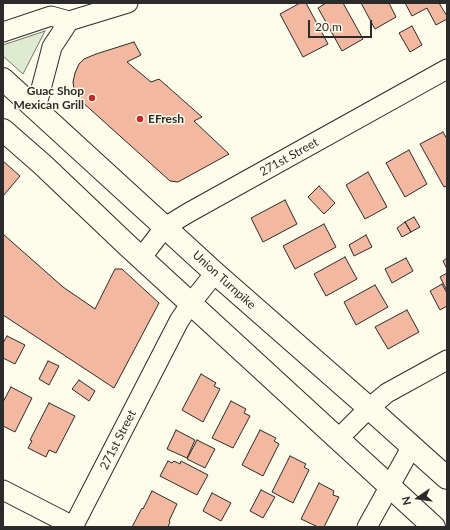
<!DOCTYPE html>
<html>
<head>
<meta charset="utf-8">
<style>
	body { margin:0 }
	#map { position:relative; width:450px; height:530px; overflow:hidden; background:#fdfbea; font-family:Lato,sans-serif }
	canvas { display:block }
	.frame { position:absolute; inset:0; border:4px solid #2b2b2b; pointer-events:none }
	.north { position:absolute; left:398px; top:478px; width:40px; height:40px; -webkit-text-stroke:3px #fdfbea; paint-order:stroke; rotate:257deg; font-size:11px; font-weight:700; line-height:16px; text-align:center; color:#2b2b2b }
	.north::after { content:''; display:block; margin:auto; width:14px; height:18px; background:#2b2b2b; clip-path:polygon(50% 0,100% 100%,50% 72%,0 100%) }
	.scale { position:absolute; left:308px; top:20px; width:64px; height:18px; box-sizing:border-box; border:2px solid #2b2b2b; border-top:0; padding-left:5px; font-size:12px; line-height:14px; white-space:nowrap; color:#2b2b2b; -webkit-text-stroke:3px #fdfbea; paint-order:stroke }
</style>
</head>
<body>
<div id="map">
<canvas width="450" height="530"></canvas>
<div class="frame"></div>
<div class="north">N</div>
<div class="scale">20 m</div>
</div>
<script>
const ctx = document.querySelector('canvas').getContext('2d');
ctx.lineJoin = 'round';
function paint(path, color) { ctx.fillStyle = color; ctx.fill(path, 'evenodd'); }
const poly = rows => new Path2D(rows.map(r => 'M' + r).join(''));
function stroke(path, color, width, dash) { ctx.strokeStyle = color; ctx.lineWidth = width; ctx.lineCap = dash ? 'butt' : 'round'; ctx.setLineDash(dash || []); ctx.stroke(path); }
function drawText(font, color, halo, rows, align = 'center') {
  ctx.font = font + ' Lato,sans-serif'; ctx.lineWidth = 3; ctx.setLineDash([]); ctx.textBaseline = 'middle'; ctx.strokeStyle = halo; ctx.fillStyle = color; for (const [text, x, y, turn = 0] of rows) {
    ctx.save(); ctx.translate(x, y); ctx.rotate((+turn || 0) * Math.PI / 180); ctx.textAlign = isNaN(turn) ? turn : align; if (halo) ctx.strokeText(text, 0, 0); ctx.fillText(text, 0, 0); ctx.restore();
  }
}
const green = poly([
	[45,31,23,74,3,56,3,45,45,31]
]);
paint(green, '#deebd1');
stroke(green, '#74746e', 1);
const building = poly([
	[300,3,306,3,328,44,303,57,280,14,300,3],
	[326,3,343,3,363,39,342,51,318,8,326,3],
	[361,3,389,3,396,17,375,29,361,3],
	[405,3,439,3,447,16,447,19,436,25,427,8,412,16,405,3],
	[412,26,422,45,410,52,399,33,412,26],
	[134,42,141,55,127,62,151,82,159,79,202,117,194,121,229,154,178,182,170,181,81,101,74,89,73,82,75,73,79,64,84,59,96,54,134,42],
	[443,132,447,139,447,186,444,187,420,144,443,132],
	[409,150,427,184,405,197,386,163,409,150],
	[3,161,20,176,3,196,3,161],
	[368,172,387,207,365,219,346,185,368,172],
	[319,186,335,203,324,214,308,197,319,186],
	[285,200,297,224,263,242,251,218,285,200],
	[414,217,420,227,411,232,405,222,414,217],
	[405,222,411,232,402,237,397,228,405,222],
	[324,224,336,247,295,269,283,246,324,224],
	[3,234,63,287,95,309,115,269,122,269,159,303,114,388,3,315,3,234],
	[366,235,372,247,354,256,349,245,366,235],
	[345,257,357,279,326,296,314,274,345,257],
	[406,258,413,271,392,283,385,269,406,258],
	[447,258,447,269,443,261,447,258],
	[447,273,447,291,440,277,447,273],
	[442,284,447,293,447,306,440,310,430,291,442,284],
	[375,285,388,307,356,325,344,302,375,285],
	[407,310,419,332,388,349,375,327,407,310],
	[7,336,25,345,15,364,3,358,3,343,7,336],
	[48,361,59,366,49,385,39,379,48,361],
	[201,374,216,383,214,386,220,389,203,422,182,410,201,374],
	[79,380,95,391,89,401,72,389,79,380],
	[11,387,32,398,15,432,3,426,3,402,11,387],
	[231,401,246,409,244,413,250,416,233,448,212,438,231,401],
	[49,403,75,416,56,453,49,450,46,457,28,448,32,441,30,440,49,403],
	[176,430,195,440,187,458,167,449,176,430],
	[260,430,276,438,274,441,279,444,263,476,242,465,260,430],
	[197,440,215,449,205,468,187,459,197,440],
	[290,456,306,464,304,467,309,470,293,503,272,492,290,456],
	[168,461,172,463,174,461,180,464,181,461,208,475,197,495,160,476,168,461],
	[319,483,334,491,333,495,339,497,324,527,318,527,301,519,319,483],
	[261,490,275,497,263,518,250,511,261,490],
	[152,491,177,504,169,521,170,522,168,527,132,527,142,508,143,509,152,491],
	[212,493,231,503,221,521,203,511,212,493]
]);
paint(building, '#f2b8a0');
stroke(building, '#2b2b2b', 1);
const minor = poly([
	[3,32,51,16,69,21,128,3],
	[36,108,52,47,69,21],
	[141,258,165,227,188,213,447,69],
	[338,439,369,408,387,393,447,360],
	[3,490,73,526],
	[73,527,179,321,191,303,215,273],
	[367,527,412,446]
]);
const primary = poly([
	[3,79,215,273,369,408,447,478],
	[3,130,43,165,127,245,434,527]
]);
stroke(minor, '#2b2b2b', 21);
stroke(primary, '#2b2b2b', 24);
stroke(minor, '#fdfbea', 19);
stroke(primary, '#fdfbea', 22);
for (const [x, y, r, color] of [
	[92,98,4,"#c62828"],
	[140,119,4,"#c62828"]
]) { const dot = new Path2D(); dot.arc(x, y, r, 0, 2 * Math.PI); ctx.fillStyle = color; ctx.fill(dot); stroke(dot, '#fdfbea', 1.5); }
drawText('bold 12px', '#2b2b2b', '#fdfbea', [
	["Guac Shop",84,91],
	["Mexican Grill",84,105],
	["EFresh",148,119,"left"]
], 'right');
drawText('12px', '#2b2b2b', '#fdfbea', [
	["271st Street",289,157,-29],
	["Union Turnpike",224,280,42],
	["271st Street",118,440,-63]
]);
</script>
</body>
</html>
